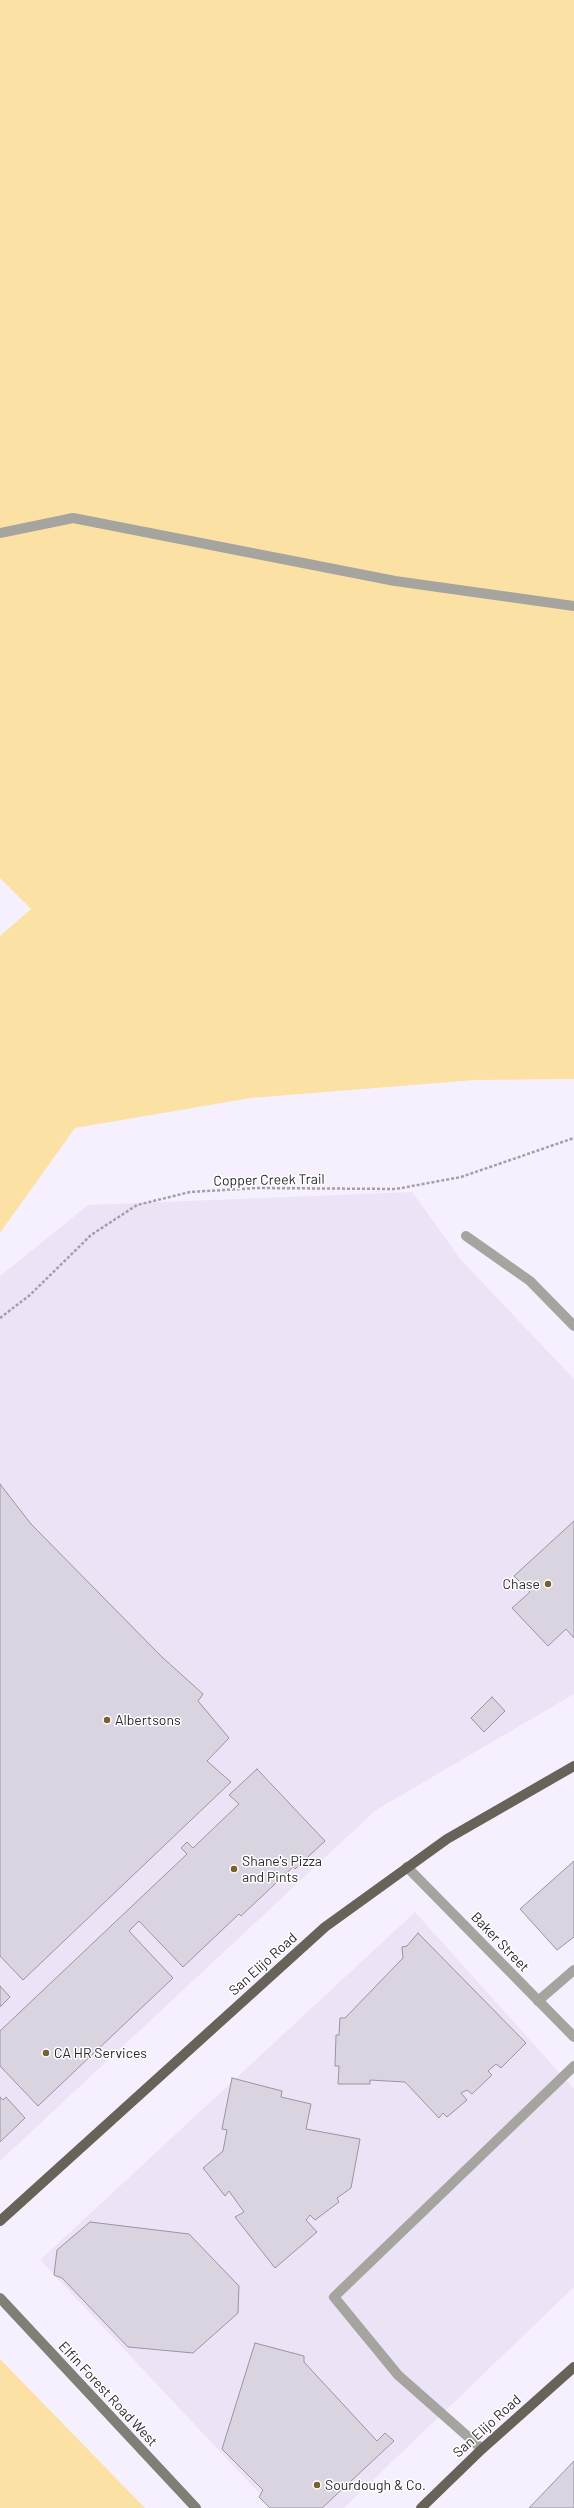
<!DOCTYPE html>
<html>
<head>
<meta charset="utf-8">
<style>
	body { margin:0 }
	canvas { display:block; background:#f6f0fe }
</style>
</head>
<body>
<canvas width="574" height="2508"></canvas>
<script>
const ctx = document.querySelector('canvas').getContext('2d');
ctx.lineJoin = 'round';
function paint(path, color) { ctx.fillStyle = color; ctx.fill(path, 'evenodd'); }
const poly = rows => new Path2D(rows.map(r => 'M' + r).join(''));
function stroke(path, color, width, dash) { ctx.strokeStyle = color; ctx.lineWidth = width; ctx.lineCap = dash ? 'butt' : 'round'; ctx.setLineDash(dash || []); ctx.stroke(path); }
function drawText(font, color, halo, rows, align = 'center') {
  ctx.font = font + ' Barlow,sans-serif'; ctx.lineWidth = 3; ctx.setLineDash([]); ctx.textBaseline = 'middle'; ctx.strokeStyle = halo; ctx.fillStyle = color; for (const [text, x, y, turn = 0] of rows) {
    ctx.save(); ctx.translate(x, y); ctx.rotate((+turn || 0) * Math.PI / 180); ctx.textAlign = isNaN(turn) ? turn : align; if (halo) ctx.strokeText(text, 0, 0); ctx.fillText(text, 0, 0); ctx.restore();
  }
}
paint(poly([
	[412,1192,461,1260,574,1379,574,1694,376,1810,0,2161,0,1276,88,1205],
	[415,1912,574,2089,574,2287,344,2508,273,2508,40,2260]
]), '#ece3f7');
paint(poly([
	[0,0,574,0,574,1079,475,1080,251,1098,75,1128,0,1233,0,936,31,909,0,878],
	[0,2359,145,2508,0,2508]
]), '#fce1a5');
const building = poly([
	[0,1484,31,1524,162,1657,203,1694,198,1701,229,1738,207,1761,231,1782,23,1980,0,1956,0,1484],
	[574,1521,574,1638,566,1629,548,1646,512,1608,530,1592,514,1576,574,1521],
	[492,1697,505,1711,484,1732,471,1718,492,1697],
	[257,1769,325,1841,295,1869,293,1867,241,1916,239,1914,183,1967,139,1921,129,1931,173,1978,38,2106,0,2066,0,2031,187,1854,181,1848,187,1842,193,1848,239,1804,229,1795,257,1769],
	[574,1861,574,1937,557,1950,520,1909,574,1861],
	[418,1933,526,2043,501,2068,496,2064,488,2071,492,2075,472,2094,467,2090,461,2093,467,2100,447,2117,443,2113,439,2118,405,2082,370,2080,370,2084,338,2084,339,2066,335,2066,336,2035,339,2035,340,2018,345,2018,403,1958,402,1947,407,1946,418,1933],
	[0,1986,10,1997,0,2007,0,1986],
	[232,2078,282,2091,281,2097,311,2104,306,2129,360,2139,351,2188,337,2198,339,2202,315,2220,310,2215,306,2220,317,2232,275,2268,235,2217,244,2212,229,2191,225,2196,203,2168,223,2151,227,2130,222,2129,232,2078],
	[0,2097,3,2100,6,2097,25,2118,0,2142,0,2097],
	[90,2222,189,2234,239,2286,238,2313,193,2353,128,2347,62,2278,54,2275,57,2250,90,2222],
	[255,2343,304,2356,304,2362,377,2441,385,2433,394,2441,322,2508,270,2508,259,2497,263,2490,222,2449,255,2343],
	[574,2461,574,2508,529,2508,574,2461]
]);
paint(building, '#dad4e1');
stroke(building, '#9b95a1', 1);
stroke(poly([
	[0,1318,30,1295,91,1235,137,1205,190,1192,257,1188,396,1189,461,1177,574,1138]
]), '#a39fa9', 2.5, [3, 2]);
stroke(poly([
	[0,533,73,518,395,581,574,606],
	[482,2449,398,2375,334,2297,574,2066]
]), '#a6a49e', 10);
stroke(poly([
	[466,1236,530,1281,574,1326],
	[538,2001,574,1970]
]), '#a6a49e', 10);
stroke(poly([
	[407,1867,574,2037]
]), '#a6a49e', 10);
stroke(poly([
	[0,2298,196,2508]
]), '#817e76', 10);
stroke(poly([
	[0,2221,325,1927,447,1839,574,1766],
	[421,2508,482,2449,574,2367]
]), '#676359', 10);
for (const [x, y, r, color] of [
	[548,1584,4,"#766130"],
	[107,1720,4,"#766130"],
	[234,1869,4,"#766130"],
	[46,2053,4,"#766130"],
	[317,2485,4,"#766130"]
]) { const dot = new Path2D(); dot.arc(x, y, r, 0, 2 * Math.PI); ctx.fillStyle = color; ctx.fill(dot); stroke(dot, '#fff', 1.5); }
drawText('14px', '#2b292e', '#fff', [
	["Copper Creek Trail",269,1180,-1],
	["Baker Street",500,1942,46],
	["San Elijo Road",263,1964,-42],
	["Elfin Forest Road West",108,2394,47],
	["San Elijo Road",487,2426,-42]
]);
drawText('14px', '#2b292e', '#fff', [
	["Chase",540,1584,"right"],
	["Albertsons",115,1720],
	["Shane's Pizza",242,1861],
	["and Pints",242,1877],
	["CA HR Services",54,2053],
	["Sourdough & Co.",325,2485]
], 'left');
</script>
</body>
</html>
